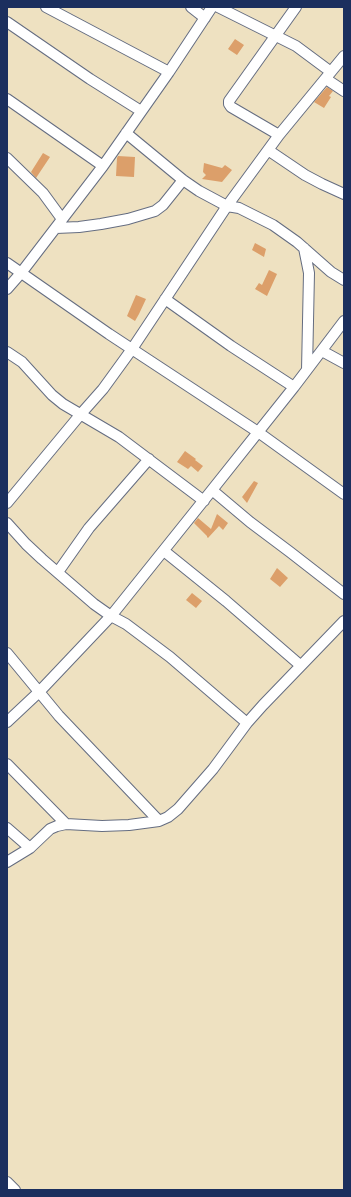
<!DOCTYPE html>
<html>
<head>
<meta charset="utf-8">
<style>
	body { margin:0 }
	#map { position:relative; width:351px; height:1197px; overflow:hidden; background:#eee1c1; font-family:Delius,sans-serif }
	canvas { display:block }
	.frame { position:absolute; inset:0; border:8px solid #1b2f5e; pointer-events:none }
</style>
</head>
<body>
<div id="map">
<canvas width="351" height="1197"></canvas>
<div class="frame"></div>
</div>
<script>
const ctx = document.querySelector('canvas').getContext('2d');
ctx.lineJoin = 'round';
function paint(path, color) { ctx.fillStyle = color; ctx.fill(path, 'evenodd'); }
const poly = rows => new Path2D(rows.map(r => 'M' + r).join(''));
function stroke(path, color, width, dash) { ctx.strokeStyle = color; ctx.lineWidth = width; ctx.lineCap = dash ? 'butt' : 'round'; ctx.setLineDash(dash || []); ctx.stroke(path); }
paint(poly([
	[235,39,244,45,237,55,228,49],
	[327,87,333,91,329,96,331,97,324,108,314,102],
	[43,153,50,157,36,178,31,172],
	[118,156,135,157,134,177,116,176,117,158],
	[204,163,222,168,225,165,232,170,222,182,202,179,206,175,203,172],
	[255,243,266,249,264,257,252,250],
	[269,270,277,274,267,296,255,289,259,283,262,285],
	[136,295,146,299,139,314,135,321,127,316],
	[185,451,196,459,195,460,203,466,198,472,191,466,188,469,177,462],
	[254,481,258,483,247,503,242,497],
	[217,514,228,523,223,530,219,526,208,538,207,537,207,536,194,523,198,518,211,529],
	[277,568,288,578,280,587,270,579],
	[192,593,202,601,196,608,186,600]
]), '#dc9f6a');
const street = poly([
	[46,7,169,72],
	[191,7,205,18],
	[218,7,296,46,331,72],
	[7,22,90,79,141,111],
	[326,79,344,91],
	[7,99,103,166],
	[126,133,183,180,199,191,227,206,239,208,273,225,297,242,331,272,344,280],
	[279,135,231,107,229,104,229,101,296,7],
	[268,150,305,175,322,184,344,194],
	[7,158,43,193,62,219],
	[56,228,79,227,101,224,128,219,155,211,163,205,183,180],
	[304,248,309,273,307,370],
	[7,263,109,334,258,432,344,494],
	[7,289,21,273,103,166,169,72,212,7],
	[165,299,231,346,294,387],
	[322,351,344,363],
	[7,352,22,362,52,395,63,404,119,437,204,501],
	[212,490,250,522,290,552,344,594],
	[7,503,80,415,103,389,132,349,227,206,279,135,344,56],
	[7,523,26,544,42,559,94,604,111,616,126,624,170,657,247,723],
	[164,551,226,601,300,665],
	[58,572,89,528,149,459],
	[7,653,59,716,159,821],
	[7,722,39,692,111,616,212,490,294,387,344,321],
	[7,764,66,824],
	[7,828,30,848],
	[7,862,30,848,50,829,57,826,66,824,102,826,129,825,159,821,168,817,178,809,213,769,247,723,263,705,344,621],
	[7,1182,15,1190]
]);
stroke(street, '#656d81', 12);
stroke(street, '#fff', 10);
</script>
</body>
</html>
